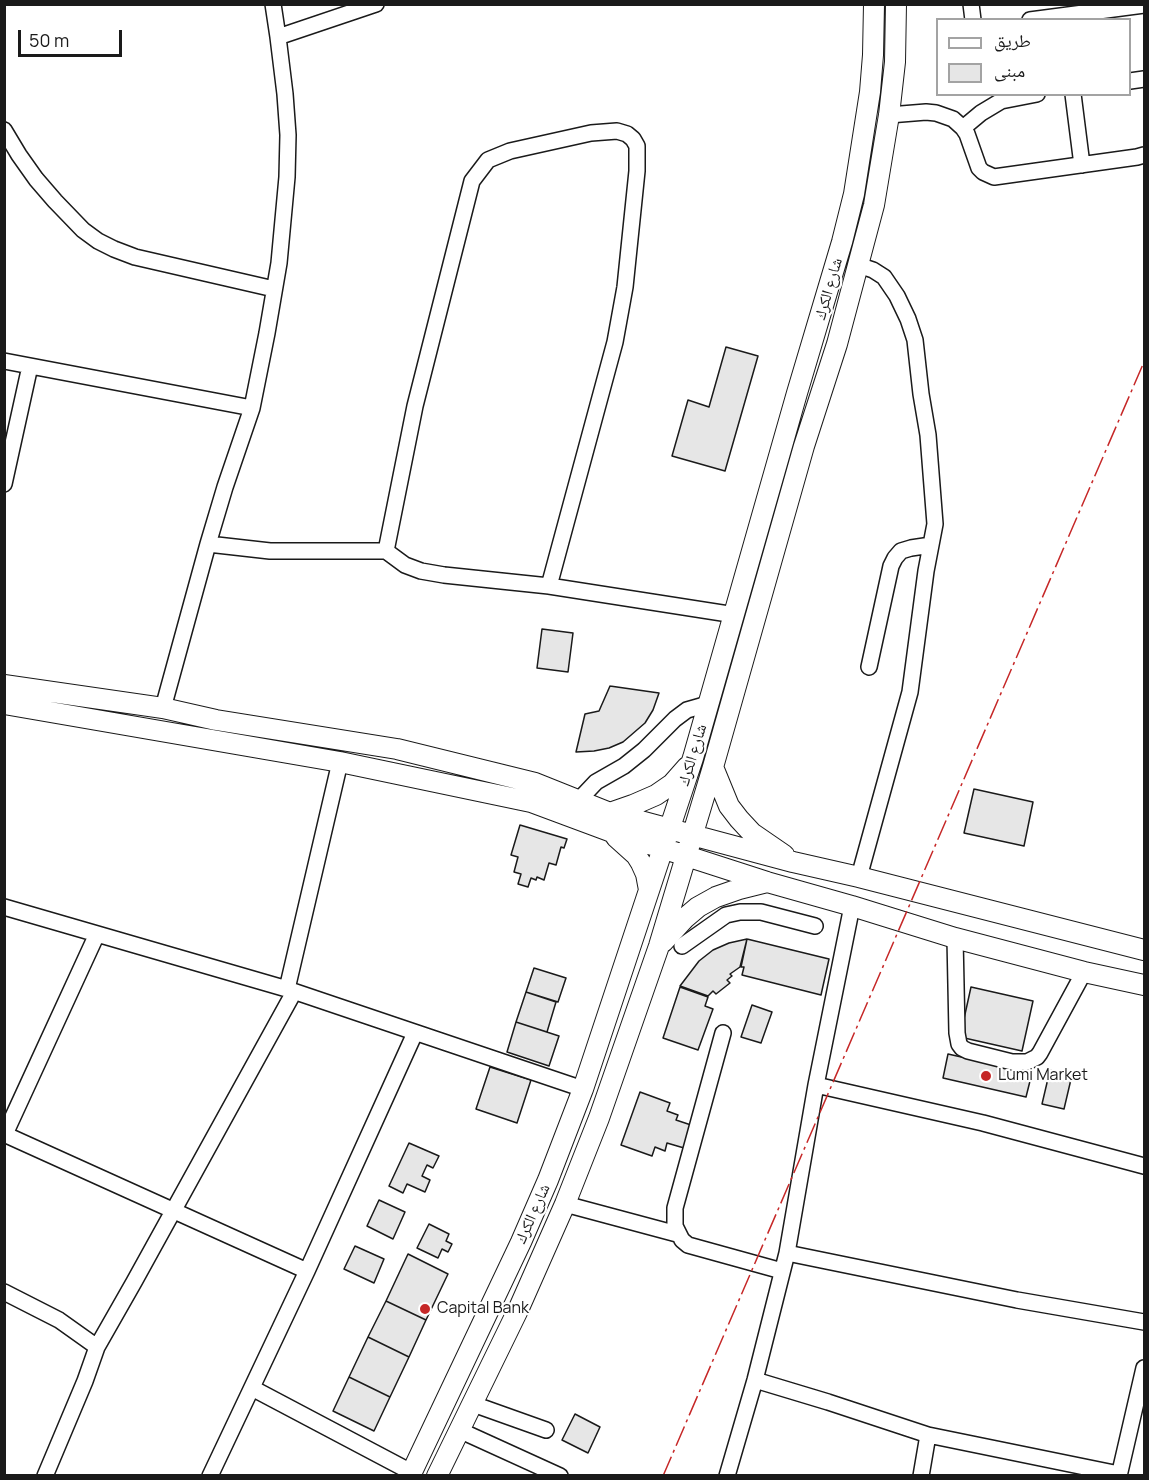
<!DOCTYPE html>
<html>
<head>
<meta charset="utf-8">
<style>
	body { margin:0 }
	#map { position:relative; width:1149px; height:1480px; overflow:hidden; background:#fff; font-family:Manrope,"Noto Naskh Arabic",sans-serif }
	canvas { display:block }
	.frame { position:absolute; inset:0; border:6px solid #1a1a1a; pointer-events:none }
	.legend { position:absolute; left:936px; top:18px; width:195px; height:78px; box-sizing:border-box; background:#fff; border:2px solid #a3a3a3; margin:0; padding:8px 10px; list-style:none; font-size:18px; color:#1a1a1a }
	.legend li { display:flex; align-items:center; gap:12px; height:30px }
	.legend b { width:30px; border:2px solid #a3a3a3 }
	.scale { position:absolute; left:18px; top:30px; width:104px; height:27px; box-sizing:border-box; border:3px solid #1a1a1a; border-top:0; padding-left:8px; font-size:18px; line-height:21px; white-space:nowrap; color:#1a1a1a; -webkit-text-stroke:4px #fff; paint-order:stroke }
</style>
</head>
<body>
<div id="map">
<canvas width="1149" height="1480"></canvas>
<div class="frame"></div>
<ul class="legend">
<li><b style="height:8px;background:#fff"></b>طريق</li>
<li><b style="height:16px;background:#e6e6e6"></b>مبنى</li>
</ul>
<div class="scale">50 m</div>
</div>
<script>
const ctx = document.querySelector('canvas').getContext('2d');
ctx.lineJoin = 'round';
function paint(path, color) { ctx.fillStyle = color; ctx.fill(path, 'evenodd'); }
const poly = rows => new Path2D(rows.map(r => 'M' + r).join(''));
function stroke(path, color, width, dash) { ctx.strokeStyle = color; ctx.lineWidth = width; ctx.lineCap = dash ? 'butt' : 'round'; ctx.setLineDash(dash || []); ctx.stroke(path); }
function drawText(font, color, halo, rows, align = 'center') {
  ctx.font = font + ' Manrope,"Noto Naskh Arabic",sans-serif'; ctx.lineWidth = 4.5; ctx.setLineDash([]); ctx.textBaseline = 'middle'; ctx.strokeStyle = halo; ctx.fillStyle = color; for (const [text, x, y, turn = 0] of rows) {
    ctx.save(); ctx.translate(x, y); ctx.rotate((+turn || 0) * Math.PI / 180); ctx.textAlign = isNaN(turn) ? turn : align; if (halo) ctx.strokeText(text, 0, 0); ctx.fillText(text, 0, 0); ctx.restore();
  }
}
const building = poly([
	[726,347,758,356,725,471,672,456,688,400,709,407,726,347],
	[542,629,573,633,568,672,537,668,542,629],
	[610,686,659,693,653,710,645,723,623,742,609,748,594,751,576,752,585,714,599,711,610,686],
	[974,789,1033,802,1024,846,964,833,974,789],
	[520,825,567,839,564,848,561,847,556,865,549,863,544,880,537,877,536,880,531,878,528,887,518,884,521,874,514,872,518,857,511,855,520,825],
	[747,939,740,967,730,974,732,976,727,980,730,983,716,994,713,991,708,996,680,986,699,961,713,950,729,943,747,939],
	[747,939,829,959,821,995,742,975,744,967,741,967,747,939],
	[534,968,566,978,558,1002,526,992,534,968],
	[680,987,708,997,705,1006,713,1009,698,1050,663,1038,680,987],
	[971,987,1033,1001,1022,1051,960,1037,971,987],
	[526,992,556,1002,547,1032,516,1022,526,992],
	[752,1005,772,1012,761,1043,741,1037,752,1005],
	[516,1022,559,1036,549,1066,507,1052,516,1022],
	[948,1054,1032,1073,1026,1097,943,1078,948,1054],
	[490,1067,531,1080,517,1123,476,1109,490,1067],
	[1050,1070,1072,1075,1064,1109,1042,1104,1050,1070],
	[640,1092,670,1103,667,1111,678,1115,676,1120,691,1125,684,1148,667,1143,665,1151,655,1147,652,1156,621,1145,640,1092],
	[409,1143,439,1156,433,1168,427,1165,422,1176,430,1180,425,1192,407,1184,403,1193,389,1186,409,1143],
	[379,1200,405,1212,393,1239,367,1226,379,1200],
	[429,1224,449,1234,446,1241,452,1244,448,1252,442,1249,438,1258,417,1248,429,1224],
	[355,1246,384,1259,374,1283,344,1269,355,1246],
	[408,1254,448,1274,426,1320,386,1301,408,1254],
	[386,1301,426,1320,409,1357,368,1337,386,1301],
	[368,1337,409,1357,390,1397,349,1377,368,1337],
	[349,1377,390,1397,374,1431,333,1411,349,1377],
	[575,1414,600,1427,588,1453,562,1440,575,1414]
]);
paint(building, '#e6e6e6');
stroke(building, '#1a1a1a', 1.5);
const minor = poly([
	[971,4,973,20],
	[1030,20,1144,5],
	[278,37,376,4],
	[1130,81,1144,79],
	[1073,94,1082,165],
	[889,115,926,112,936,113,953,119,963,128,967,134,979,168,983,172,994,177,1137,157,1144,155],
	[963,128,981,113,1001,101,1037,94],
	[4,130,19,155,36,179,55,201,83,230,98,241,114,249,135,257,274,289],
	[858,265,873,270,884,277,897,296,908,319,915,340,921,394,928,435,935,524,926,571,910,692,859,877],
	[4,361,252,408],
	[4,484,30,366],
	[208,544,270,551,386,551,405,565,421,571,444,575,549,586,735,615],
	[386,551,415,406,472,181,488,160,510,151,591,133,617,131,627,134,633,139,637,146,637,171,625,287,615,342,549,586],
	[869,667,891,566,895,558,901,551,911,548,931,545],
	[163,708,208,544,225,487,252,408,267,333,279,263,287,177,288,135,285,94,278,37,273,4],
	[578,801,596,782,624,766,644,750,675,719,687,710,708,704],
	[4,907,287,989,583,1089],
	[955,938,957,1033,959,1044,962,1048,968,1051,1012,1062,1027,1062,1037,1057,1040,1053,1084,972],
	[682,946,726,915,740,912,761,912,815,926],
	[287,989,340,762],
	[723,1033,675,1208,675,1226,682,1240,688,1245,782,1271],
	[816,1085,983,1123,1144,1166],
	[4,1134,307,1271],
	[5,1134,97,934],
	[565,1204,677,1234],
	[787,1253,1017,1300,1144,1322],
	[4,1292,59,1320,97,1347],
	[755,1380,828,1402,928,1435,921,1476],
	[252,1388,411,1472],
	[473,1404,546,1430],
	[459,1430,560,1476],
	[928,1435,1119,1474],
	[45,1476,85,1381,97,1347,134,1282,294,992],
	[210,1476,307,1271,415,1033],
	[727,1476,755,1380,787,1253,816,1085,852,906],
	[1119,1476,1144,1368]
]);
const major = poly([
	[4,685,163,708,216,720,397,749,535,783,610,813,793,862,859,877,1144,950],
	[4,704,340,762,531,802,609,831,767,882,852,906,955,938,1084,972,1144,985],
	[713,767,729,806,739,819,752,833,784,855],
	[610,813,633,805,656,795,672,784,687,767],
	[616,837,636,855,641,863,646,874,649,890],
	[663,942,685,918,698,907,716,897,739,889,767,882],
	[410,1476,521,1242,548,1180,583,1089,693,758,797,393,842,242,854,194,870,92,873,55,874,4],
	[437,1476,519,1308,565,1204,599,1118,659,946,713,767,804,446,837,344,874,205,889,115,895,62,896,4]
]);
stroke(minor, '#1a1a1a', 18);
stroke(major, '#1a1a1a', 22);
stroke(minor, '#fff', 15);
stroke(major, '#fff', 20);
stroke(poly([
	[663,1476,1144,362]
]), '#c62828', 1.5, [21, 4.5, 3, 4.5]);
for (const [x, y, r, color] of [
	[986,1076,6,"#c62828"],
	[425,1309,6,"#c62828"]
]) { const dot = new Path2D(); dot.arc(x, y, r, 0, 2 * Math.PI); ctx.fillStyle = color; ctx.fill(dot); stroke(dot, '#fff', 2); }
drawText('16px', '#1a1a1a', '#fff', [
	["شارع الكرك",829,289,-74],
	["شارع الكرك",693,755,-73],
	["شارع الكرك",533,1214,-66]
]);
drawText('16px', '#1a1a1a', '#fff', [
	["Lumi Market",998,1076],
	["Capital Bank",437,1309]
], 'left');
</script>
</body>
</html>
